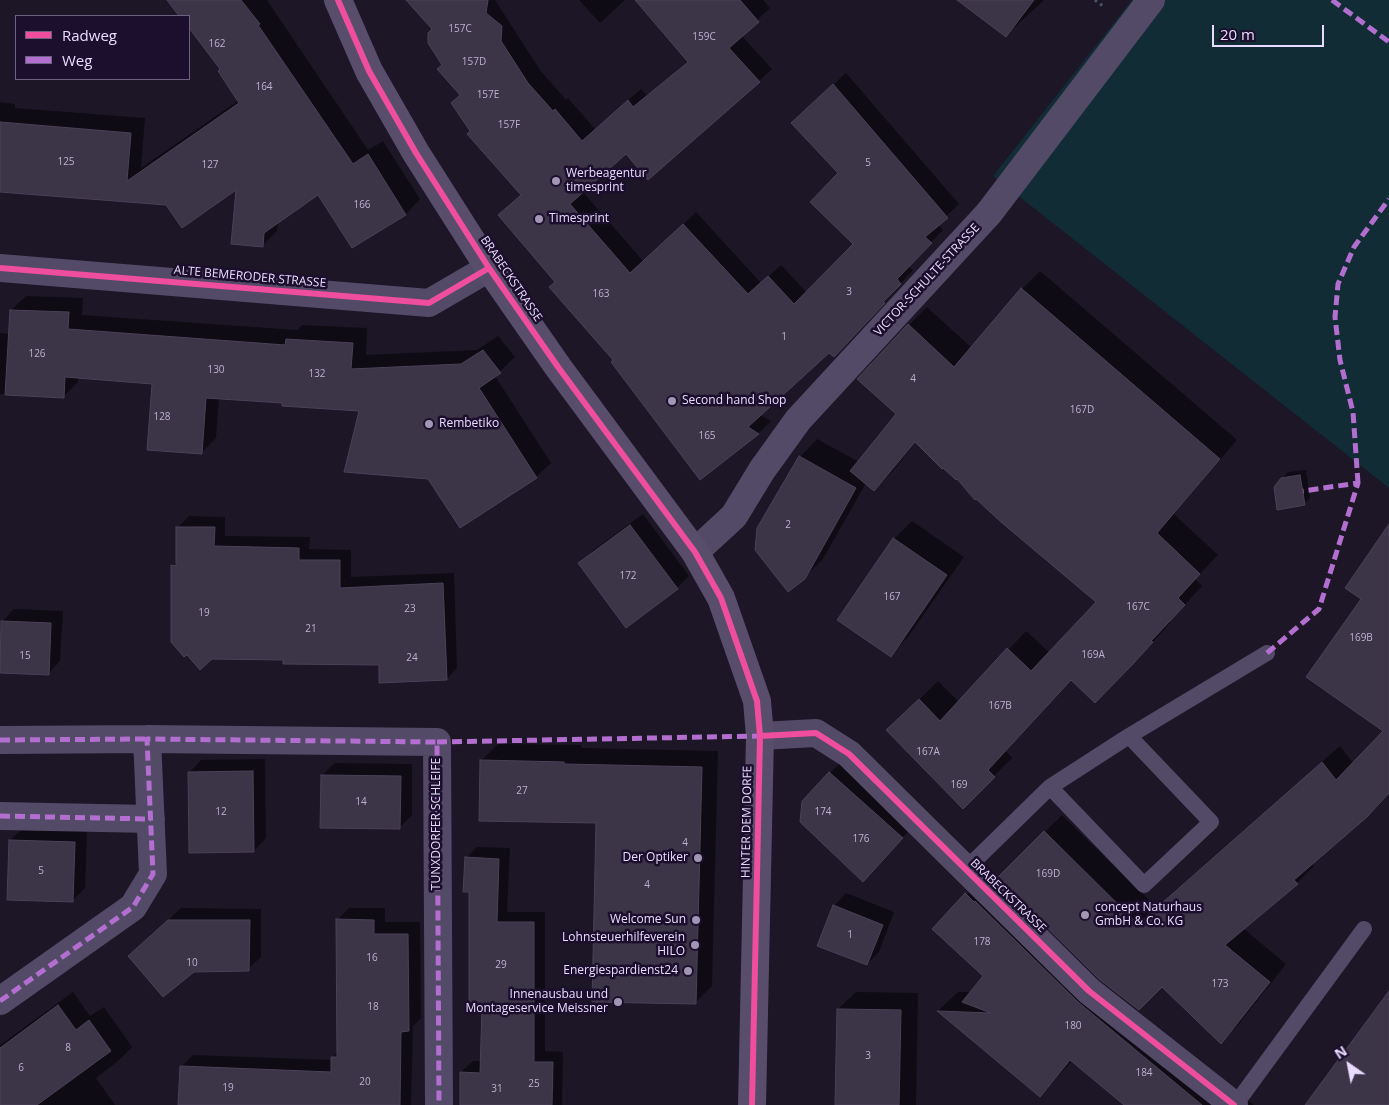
<!DOCTYPE html>
<html>
<head>
<meta charset="utf-8">
<style>
	body { margin:0 }
	#map { position:relative; width:1389px; height:1105px; overflow:hidden; background:#1c1626; font-family:"Open Sans",sans-serif }
	canvas { display:block }
	.legend { position:absolute; left:15px; top:15px; width:175px; height:65px; box-sizing:border-box; background:#1b0f2d; border:1px solid #6d6181; margin:0; padding:6px 9px; list-style:none; font-size:15px; color:#e8dbff }
	.legend li { display:flex; align-items:center; gap:10px; height:25px }
	.legend b { width:25px; border:1px solid #6d6181 }
	.north { position:absolute; left:1324px; top:1040px; width:50px; height:50px; -webkit-text-stroke:4px #1b0f2d; paint-order:stroke; rotate:327deg; font-size:14px; font-weight:700; line-height:20px; text-align:center; color:#e8dbff }
	.north::after { content:''; display:block; margin:auto; width:18px; height:22px; background:#e8dbff; clip-path:polygon(50% 0,100% 100%,50% 72%,0 100%) }
	.scale { position:absolute; left:1212px; top:25px; width:112px; height:22px; box-sizing:border-box; border:2px solid #e8dbff; border-top:0; padding-left:6px; font-size:15px; line-height:18px; white-space:nowrap; color:#e8dbff; -webkit-text-stroke:4px #1b0f2d; paint-order:stroke }
</style>
</head>
<body>
<div id="map">
<canvas width="1389" height="1105"></canvas>
<ul class="legend">
<li><b style="height:6px;background:#ef4d9e"></b>Radweg</li>
<li><b style="height:6px;background:#b36fd0"></b>Weg</li>
</ul>
<div class="north">N</div>
<div class="scale">20 m</div>
</div>
<script>
const ctx = document.querySelector('canvas').getContext('2d');
ctx.lineJoin = 'round';
function paint(path, color) { ctx.fillStyle = color; ctx.fill(path, 'evenodd'); }
const poly = rows => new Path2D(rows.map(r => 'M' + r).join(''));
function stroke(path, color, width, dash) { ctx.strokeStyle = color; ctx.lineWidth = width; ctx.lineCap = dash ? 'butt' : 'round'; ctx.setLineDash(dash || []); ctx.stroke(path); }
function drawText(font, color, halo, rows, align = 'center') {
  ctx.font = font + ' "Open Sans",sans-serif'; ctx.lineWidth = 5; ctx.setLineDash([]); ctx.textBaseline = 'middle'; ctx.strokeStyle = halo; ctx.fillStyle = color; for (const [text, x, y, turn = 0] of rows) {
    ctx.save(); ctx.translate(x, y); ctx.rotate((+turn || 0) * Math.PI / 180); ctx.textAlign = isNaN(turn) ? turn : align; if (halo) ctx.strokeText(text, 0, 0); ctx.fillText(text, 0, 0); ctx.restore();
  }
}
paint(poly([
	[1132,0,1389,0,1389,488,993,176]
]), '#122c36');
paint(poly([
	[175,0,267,0,368,150,383,141,420,199,406,214,352,247,318,193,278,221,277,231,263,245,237,187,166,204,0,190,0,102,15,104,15,108,145,118,141,168,239,100,221,69,189,26,189,16,181,16,171,4],
	[415,0,495,0,540,70,566,100,568,98,595,129,641,89,647,95,689,60,636,0,763,0,770,8,741,35,772,69,759,81,648,178,626,152,582,191,644,262,696,212,761,283,781,265,807,293,855,244,840,173,806,110,846,73,959,204,938,224,943,230,908,266,913,270,847,343,829,351,760,415,771,421,759,433,700,478,557,281,500,215,522,194,471,131,461,95,444,65,433,29],
	[579,0,625,0,600,23],
	[958,0,1044,0,1006,35],
	[1040,271,1237,440,1174,514,1218,555,1195,579,1202,586,1169,622,1170,623,1151,644,1072,679,1006,751,1012,758,963,807,888,730,938,681,959,702,1026,631,1050,653,1098,602,916,442,893,471,874,490,866,483,823,559,804,578,800,457,817,439,859,462,898,414,909,325,927,307,972,348,1022,289],
	[26,296,83,298,82,315,297,330,302,325,367,328,366,355,477,350,498,336,515,357,495,376,551,463,536,477,428,477,361,410,219,398,216,438,201,453,153,382,78,377,78,382,63,397,0,394,0,333,10,334,11,310],
	[1306,470,1310,498,1304,504,1282,479,1288,472],
	[643,514,689,576,677,588,579,564,592,551],
	[189,516,225,517,225,536,310,537,309,549,351,550,351,577,454,573,457,668,447,679,380,664,284,658,173,566,177,561,178,527],
	[912,521,964,557,908,637,890,655,894,539],
	[14,609,63,611,60,661,48,674,0,672,2,622],
	[1389,726,1389,793,1312,863,1314,866,1297,883,1243,928,1286,964,1238,1025,1221,1042,1162,985,999,878,1062,815,1156,907,1340,746,1353,763],
	[498,744,581,745,581,748,718,751,712,986,695,1003,598,821,481,761],
	[265,759,266,838,254,851,189,773,201,760],
	[842,761,914,825,875,868,830,773],
	[335,763,412,764,412,815,400,827,322,775],
	[23,828,87,830,85,888,72,901,10,840],
	[477,847,510,848,507,912,545,912,545,1051,563,1052,562,1105,480,1105,461,1072,473,1061,481,1061,483,1006,466,858],
	[987,874,1098,982,1205,1070,1254,1105,1126,1105,1072,1061,1040,1096,938,1011,958,992,971,992,985,975,934,929],
	[846,893,894,912,879,952,867,964,834,906],
	[181,908,261,909,261,957,248,969,142,944],
	[349,908,385,908,385,922,420,922,421,1018,413,1026,411,1105,179,1105,181,1067,193,1055,332,1060,332,1058,338,1052,337,920],
	[73,992,90,1016,104,1007,132,1047,118,1061,96,1078,115,1105,0,1105,0,1045],
	[856,992,918,993,916,1105,836,1105,838,1009]
]), '#0007');
const building = poly([
	[167,0,241,0,260,24,258,25,353,164,368,154,406,215,352,248,318,195,264,233,263,247,231,244,236,190,182,228,166,205,0,192,0,122,131,133,127,181,239,103,218,71,220,69,189,28,189,16,179,16,167,0],
	[406,0,488,0,486,13,502,26,501,41,528,83,553,111,555,109,582,141,628,100,633,107,688,62,635,0,740,0,759,22,729,48,760,82,648,180,626,154,570,204,630,273,683,224,748,294,768,276,794,304,853,244,810,202,838,173,791,123,833,84,948,218,925,237,932,243,897,279,901,284,883,302,885,303,834,357,829,353,748,427,759,434,700,480,611,362,613,360,549,287,555,282,498,215,521,195,467,134,470,131,451,103,460,95,437,69,442,65,428,43,428,33,432,29,406,0],
	[957,0,1034,0,1006,37,957,0],
	[1021,288,1220,459,1157,533,1200,574,1178,598,1185,605,1151,641,1153,642,1133,664,1095,703,1071,680,988,770,995,777,963,809,886,730,919,699,940,721,1007,648,1031,671,1096,602,1001,522,976,499,975,500,957,479,956,480,943,468,942,469,915,442,874,491,850,471,896,414,857,379,908,324,954,367,1021,288],
	[10,310,69,312,68,329,285,345,286,339,353,343,351,369,461,364,483,350,501,373,479,388,537,478,460,528,428,479,344,472,359,411,282,406,282,403,206,398,202,454,147,450,152,384,65,377,64,398,5,395,10,310],
	[799,456,856,488,805,579,788,592,755,550,757,528,799,456],
	[1300,475,1305,505,1277,510,1274,487,1281,478,1300,475],
	[1389,524,1389,793,1367,817,1294,880,1298,884,1225,945,1270,982,1221,1044,1162,987,1139,1010,1099,979,997,878,1044,831,1138,924,1322,762,1336,780,1383,731,1306,677,1361,599,1345,588,1389,524],
	[630,525,678,589,626,628,578,563,630,525],
	[176,527,215,527,214,546,299,548,299,560,340,560,340,588,443,583,447,680,379,683,379,665,283,664,283,660,212,659,200,670,187,655,184,657,171,642,171,565,176,566,176,527],
	[893,538,947,575,891,657,837,620,893,538],
	[1,621,51,623,49,675,0,673,1,621],
	[480,760,564,762,564,764,702,767,696,1004,592,1002,596,823,479,821,480,760],
	[253,771,254,852,189,853,188,772,253,771],
	[829,772,903,838,863,882,800,822,802,801,829,772],
	[321,775,401,776,400,829,320,828,321,775],
	[9,840,75,842,73,902,7,900,9,840],
	[465,857,499,859,497,922,534,922,534,1062,553,1062,552,1105,460,1105,460,1072,480,1073,482,1007,469,1007,469,892,463,892,465,857],
	[965,893,974,902,975,901,1078,1002,1202,1105,1124,1105,1070,1060,1040,1097,937,1011,991,1013,962,1002,983,976,932,929,965,893],
	[833,905,883,925,867,965,817,946,833,905],
	[336,919,374,920,374,934,408,934,409,1031,401,1032,400,1105,178,1105,180,1066,331,1072,331,1057,337,1057,336,919],
	[168,920,250,920,249,971,194,972,163,997,128,956,168,920],
	[1389,991,1389,1105,1305,1105,1389,991],
	[58,1005,76,1030,89,1020,111,1051,37,1105,0,1105,0,1048,58,1005],
	[837,1009,901,1010,899,1105,835,1105,837,1009]
]);
paint(building, '#3c3447');
stroke(building, '#4b4159', 1);
stroke(poly([
	[1095,0,1104,7]
]), '#4d566b', 3, [2.5, 4]);
stroke(poly([
	[1050,787,1144,885,1211,822,1129,736],
	[965,870,1050,787,1129,736,1267,653],
	[1235,1105,1364,929]
]), '#524a67', 16);
stroke(poly([
	[0,268,429,303,489,268],
	[695,552,734,516,762,470,798,420,989,213,1151,0],
	[760,736,816,733,849,754,1089,991,1234,1105],
	[0,740,147,739],
	[0,816,151,819],
	[0,1001,133,907,153,874,147,739,437,742,439,1105]
]), '#524a67', 28);
stroke(poly([
	[338,0,369,71,416,153,489,268,558,367,695,552,721,598,757,701,760,736,752,1105]
]), '#584e6c', 28);
stroke(poly([
	[1332,0,1389,42],
	[1358,483,1353,412,1340,360,1335,317,1338,284,1354,247,1389,199],
	[1267,653,1319,609,1358,483,1303,491],
	[0,740,147,739],
	[437,742,760,736],
	[0,816,151,819],
	[0,1001,133,907,153,874,147,739,437,742,439,1105]
]), '#b36fd0', 5, [10, 5]);
stroke(poly([
	[338,0,369,71,416,153,489,268,558,367,695,552,721,598,757,701,760,736,752,1105],
	[0,268,429,303,489,268],
	[760,736,816,733,849,754,1089,991,1234,1105]
]), '#ef4d9e', 6);
for (const [x, y, r, color] of [
	[556,181,5,"#a196b3"],
	[539,219,5,"#a196b3"],
	[672,401,5,"#a196b3"],
	[429,424,5,"#a196b3"],
	[698,858,5,"#a196b3"],
	[1085,915,5,"#a196b3"],
	[696,920,5,"#a196b3"],
	[695,945,5,"#a196b3"],
	[688,971,5,"#a196b3"],
	[618,1002,5,"#a196b3"]
]) { const dot = new Path2D(); dot.arc(x, y, r, 0, 2 * Math.PI); ctx.fillStyle = color; ctx.fill(dot); stroke(dot, '#1b0f2d', 2); }
drawText('10px', '#bdb1d1', null, [
	["157C",460,29],
	["159C",704,37],
	["162",217,44],
	["157D",474,62],
	["164",264,87],
	["157E",488,95],
	["157F",509,125],
	["125",66,162],
	["5",868,163],
	["127",210,165],
	["166",362,205],
	["3",849,292],
	["163",601,294],
	["1",784,337],
	["126",37,354],
	["130",216,370],
	["132",317,374],
	["4",913,379],
	["167D",1082,410],
	["128",162,417],
	["165",707,436],
	["2",788,525],
	["172",628,576],
	["167",892,597],
	["167C",1138,607],
	["23",410,609],
	["19",204,613],
	["21",311,629],
	["169B",1361,638],
	["169A",1093,655],
	["15",25,656],
	["24",412,658],
	["167B",1000,706],
	["167A",928,752],
	["169",959,785],
	["27",522,791],
	["14",361,802],
	["12",221,812],
	["174",823,812],
	["176",861,839],
	["4",685,843],
	["5",41,871],
	["169D",1048,874],
	["4",647,885],
	["1",850,935],
	["178",982,942],
	["16",372,958],
	["10",192,963],
	["29",501,965],
	["173",1220,984],
	["18",373,1007],
	["180",1073,1026],
	["8",68,1048],
	["3",868,1056],
	["6",21,1068],
	["184",1144,1073],
	["20",365,1082],
	["25",534,1084],
	["19",228,1088],
	["31",497,1089]
]);
drawText('12px', '#e8dbff', '#1b0f2d', [
	["Werbeagentur",566,174],
	["timesprint",566,188],
	["Timesprint",549,219],
	["Second hand Shop",682,401],
	["Rembetiko",439,424],
	["Der Optiker",688,858,"right"],
	["concept Naturhaus",1095,908],
	["GmbH & Co. KG",1095,922],
	["Welcome Sun",686,920,"right"],
	["Lohnsteuerhilfeverein",685,938,"right"],
	["HILO",685,952,"right"],
	["Energiespardienst24",678,971,"right"],
	["Innenausbau und",608,995,"right"],
	["Montageservice Meissner",608,1009,"right"]
], 'left');
drawText('12px', '#e8dbff', '#1b0f2d', [
	["ALTE BEMERODER STRASSE",250,277,5],
	["BRABECKSTRASSE",511,279,56],
	["VICTOR-SCHULTE-STRASSE",927,280,-47],
	["HINTER DEM DORFE",747,822,-89],
	["TUNXDORFER SCHLEIFE",437,824,-90],
	["BRABECKSTRASSE",1008,896,44]
]);
</script>
</body>
</html>
